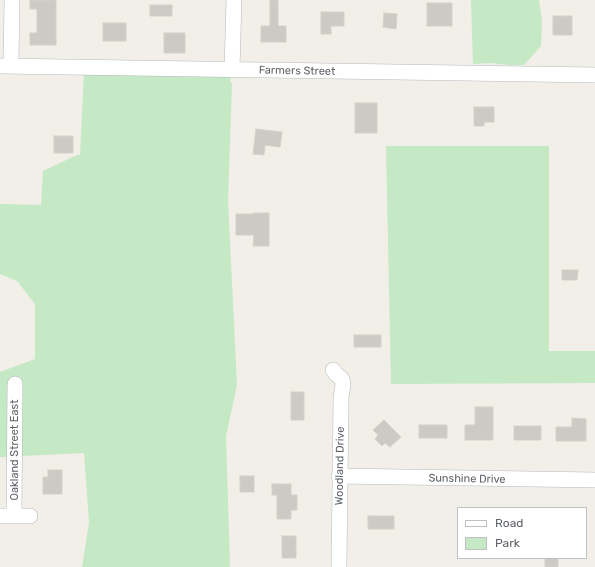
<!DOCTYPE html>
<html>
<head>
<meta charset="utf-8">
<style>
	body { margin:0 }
	#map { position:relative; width:595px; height:567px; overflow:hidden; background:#f1efe8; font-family:Rubik,sans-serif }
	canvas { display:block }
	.legend { position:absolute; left:457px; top:507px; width:130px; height:52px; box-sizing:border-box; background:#fff; border:1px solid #bfc1c3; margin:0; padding:5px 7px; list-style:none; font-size:12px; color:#5f6368 }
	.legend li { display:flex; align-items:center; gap:8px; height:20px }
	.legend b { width:20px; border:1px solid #bfc1c3 }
</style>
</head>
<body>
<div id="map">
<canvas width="595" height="567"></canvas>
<ul class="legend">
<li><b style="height:5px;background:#fff"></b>Road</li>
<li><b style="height:11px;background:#c5e8c5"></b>Park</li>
</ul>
</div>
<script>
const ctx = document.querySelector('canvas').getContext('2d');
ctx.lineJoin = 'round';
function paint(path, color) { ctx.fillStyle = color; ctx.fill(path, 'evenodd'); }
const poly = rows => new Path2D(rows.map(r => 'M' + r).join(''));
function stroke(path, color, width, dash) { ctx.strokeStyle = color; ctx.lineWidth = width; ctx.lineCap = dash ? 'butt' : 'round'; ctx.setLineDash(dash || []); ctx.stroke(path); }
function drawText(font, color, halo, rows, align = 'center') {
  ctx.font = font + ' Rubik,sans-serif'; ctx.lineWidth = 3; ctx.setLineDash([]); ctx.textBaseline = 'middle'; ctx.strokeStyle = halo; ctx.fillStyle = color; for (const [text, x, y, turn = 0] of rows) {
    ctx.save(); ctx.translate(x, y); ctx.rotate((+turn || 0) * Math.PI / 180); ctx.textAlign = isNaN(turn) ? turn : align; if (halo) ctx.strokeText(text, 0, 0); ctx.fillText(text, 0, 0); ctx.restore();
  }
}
paint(poly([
	[471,0,539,0,542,21,541,46,524,65,509,65,491,63,473,64],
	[84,73,232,75,230,82,232,83,228,201,237,385,226,436,230,567,82,567,89,523,84,453,21,456,20,379,9,379,9,457,0,457,0,372,35,359,35,304,17,281,0,274,0,204,41,205,43,171,77,155,80,155],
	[386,146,549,146,549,351,595,351,595,383,391,384]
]), '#c5e8c5');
const building = poly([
	[30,0,56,0,56,45,30,45,30,33,37,33,37,9,30,9,30,0],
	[270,0,278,0,278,26,286,26,286,42,261,42,261,26,270,26,270,0],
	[427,3,452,3,452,26,427,26,427,3],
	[150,5,172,5,172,16,150,16,150,5],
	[321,12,344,12,344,26,331,26,331,34,321,34,321,12],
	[384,13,397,14,396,29,383,27,384,13],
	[553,16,572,16,572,35,553,35,553,16],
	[103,23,126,23,126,41,103,41,103,23],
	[164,33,185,33,185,53,164,53,164,33],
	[355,103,377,103,377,133,355,133,355,103],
	[474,107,494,107,494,122,484,122,484,126,474,126,474,107],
	[256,129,282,132,280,147,265,145,264,155,253,154,256,129],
	[54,136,73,136,73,153,54,153,54,136],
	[254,213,269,213,269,246,253,246,254,235,236,235,236,214,254,214,254,213],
	[562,270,578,270,577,280,562,280,562,270],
	[354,335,381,335,381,347,354,347,354,335],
	[291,392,304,392,304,420,291,420,291,392],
	[475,407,493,407,493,440,465,440,465,425,475,425,475,407],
	[572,418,586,419,586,441,556,441,556,427,572,427,572,418],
	[384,420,401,437,390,447,385,443,382,446,375,439,378,435,373,430,384,420],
	[419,425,447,425,447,438,419,438,419,425],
	[514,426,541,426,541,440,514,440,514,426],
	[48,470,62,470,62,494,43,494,43,477,48,477,48,470],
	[240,476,254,476,254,492,240,492,240,476],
	[272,484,291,484,291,495,297,495,297,510,291,510,291,519,277,519,277,495,272,495,272,484],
	[368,516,394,516,394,529,368,529,368,516],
	[282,536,296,536,296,558,282,558,282,536],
	[545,558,558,558,558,567,545,567,545,558]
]);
paint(building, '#cccac5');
stroke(building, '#d6d1c6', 1);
const minor = poly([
	[0,66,595,75],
	[11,66,12,0],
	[232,70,234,0],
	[333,370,336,374,342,379,343,384,341,398,339,567],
	[339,476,595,480],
	[0,516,30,516],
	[14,516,15,384]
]);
stroke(minor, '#b5b8bc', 16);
stroke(minor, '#fff', 15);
drawText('11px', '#5f6368', '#fff', [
	["Farmers Street",297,71,1],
	["Oakland Street East",15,450,-90],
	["Woodland Drive",340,466,-89],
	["Sunshine Drive",467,479,1]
]);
</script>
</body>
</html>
